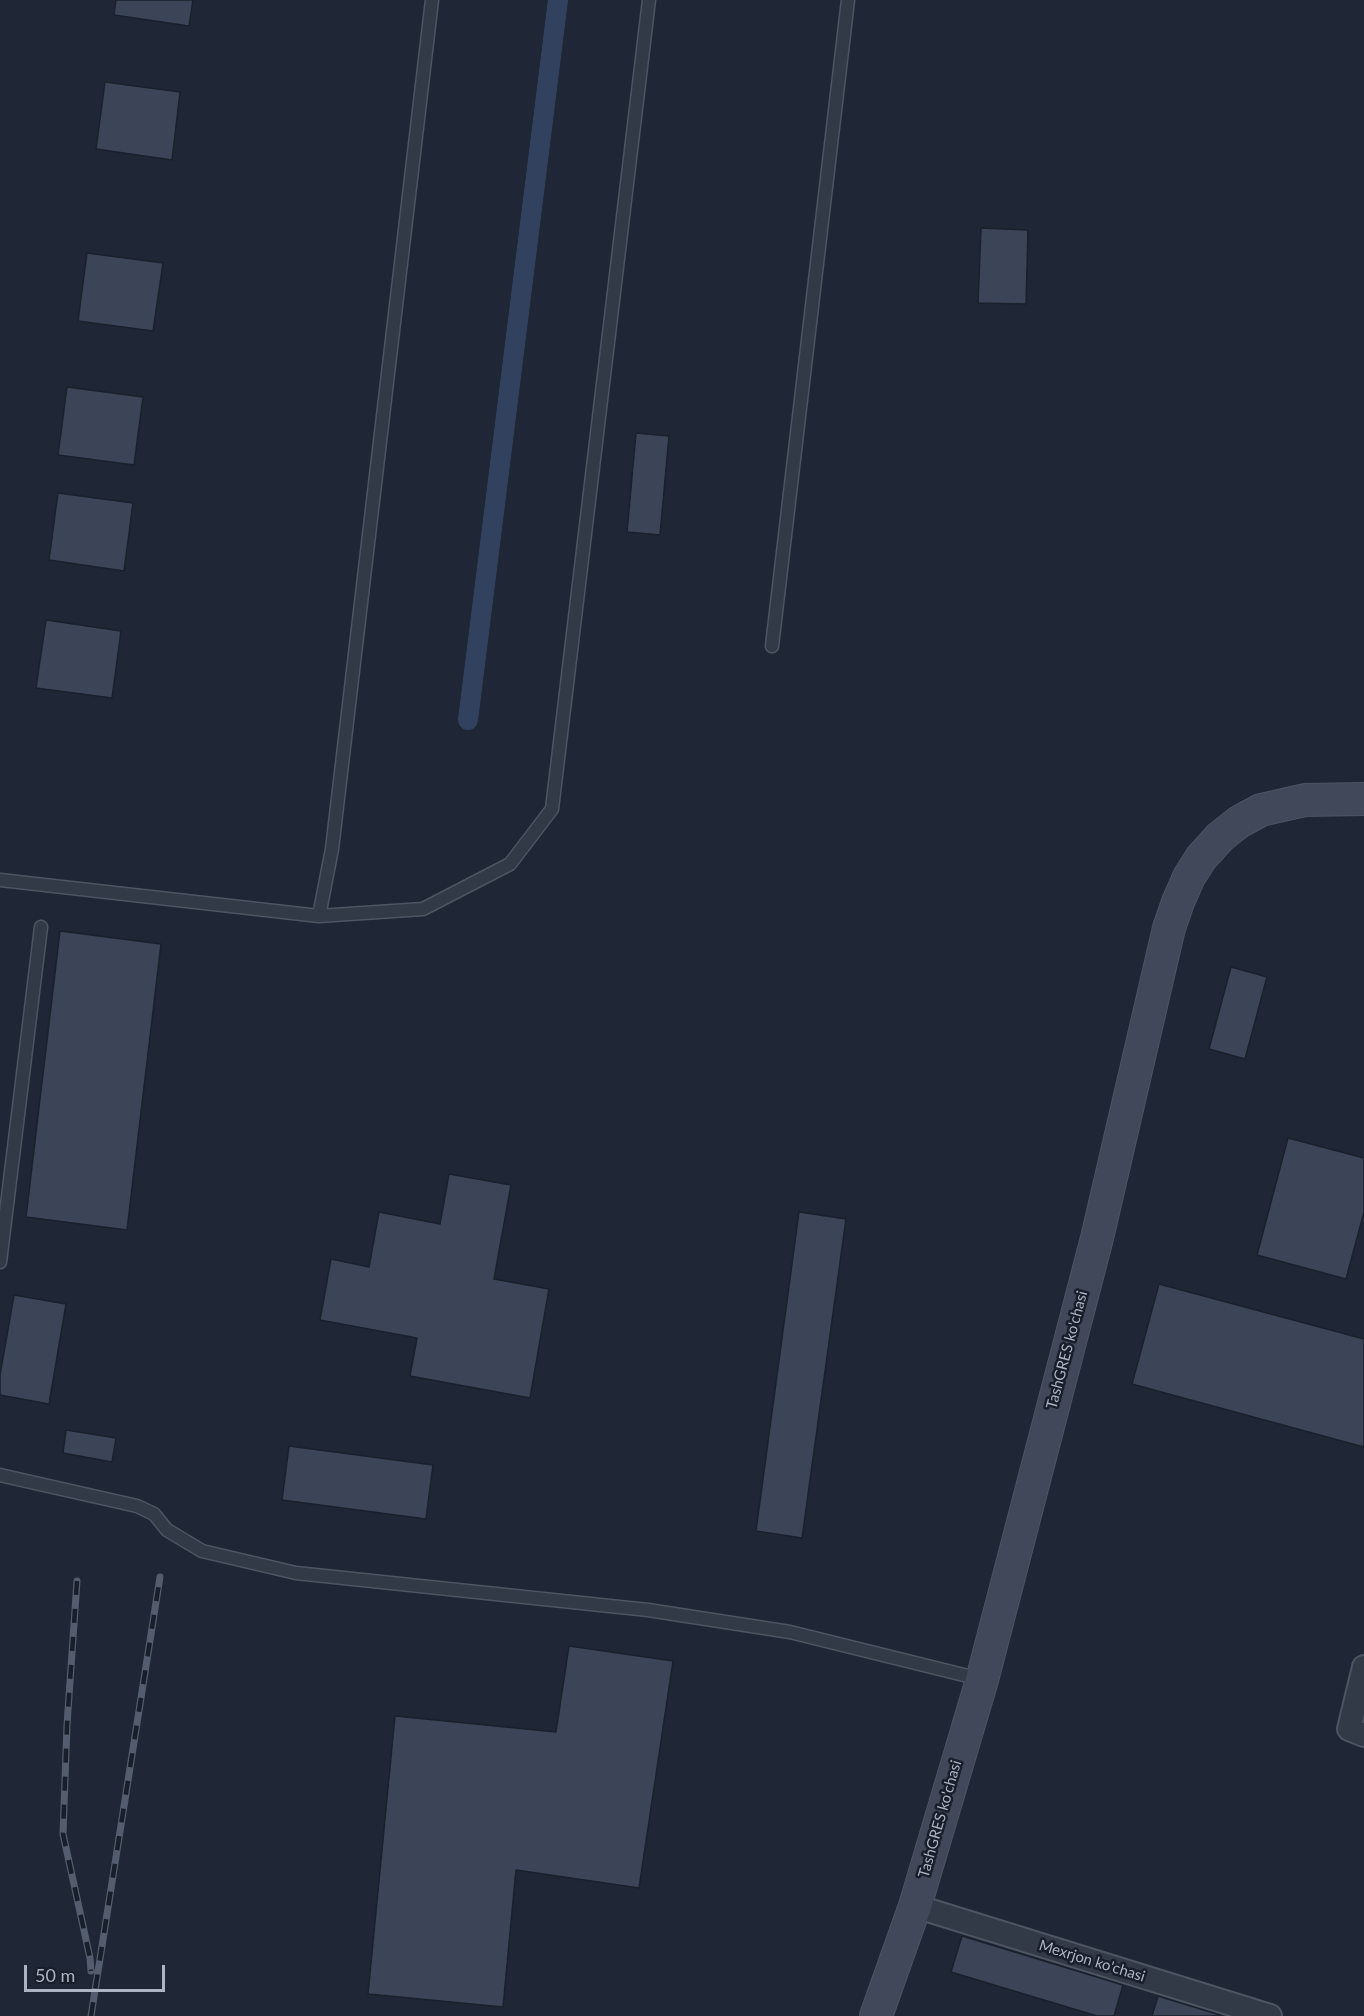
<!DOCTYPE html>
<html>
<head>
<meta charset="utf-8">
<style>
	body { margin:0 }
	#map { position:relative; width:1364px; height:2016px; overflow:hidden; background:#1f2736; font-family:Lato,sans-serif }
	canvas { display:block }
	.scale { position:absolute; left:24px; top:1965px; width:141px; height:27px; box-sizing:border-box; border:3px solid #acb4c4; border-top:0; padding-left:8px; font-size:18px; line-height:21px; white-space:nowrap; color:#acb4c4; -webkit-text-stroke:4px #181f2b; paint-order:stroke }
</style>
</head>
<body>
<div id="map">
<canvas width="1364" height="2016"></canvas>
<div class="scale">50 m</div>
</div>
<script>
const ctx = document.querySelector('canvas').getContext('2d');
ctx.lineJoin = 'round';
const poly = rows => new Path2D(rows.map(r => 'M' + r).join(''));
function stroke(path, color, width, dash) { ctx.strokeStyle = color; ctx.lineWidth = width; ctx.lineCap = dash ? 'butt' : 'round'; ctx.setLineDash(dash || []); ctx.stroke(path); }
function paint(path, color) { ctx.fillStyle = color; ctx.fill(path, 'evenodd'); }
function drawText(font, color, halo, rows, align = 'center') {
  ctx.font = font + ' Lato,sans-serif'; ctx.lineWidth = 5; ctx.setLineDash([]); ctx.textBaseline = 'middle'; ctx.strokeStyle = halo; ctx.fillStyle = color; for (const [text, x, y, turn = 0] of rows) {
    ctx.save(); ctx.translate(x, y); ctx.rotate((+turn || 0) * Math.PI / 180); ctx.textAlign = isNaN(turn) ? turn : align; if (halo) ctx.strokeText(text, 0, 0); ctx.fillText(text, 0, 0); ctx.restore();
  }
}
stroke(poly([
	[468,720,558,0]
]), '#32415e', 20);
const building = poly([
	[116,0,193,0,189,26,114,15,116,0],
	[105,82,180,92,172,160,96,149,105,82],
	[981,228,1028,230,1026,304,978,303,981,228],
	[87,253,163,263,153,331,78,321,87,253],
	[67,387,143,397,134,465,58,455,67,387],
	[636,433,669,436,660,535,627,532,636,433],
	[58,493,133,503,124,571,49,560,58,493],
	[46,620,121,631,112,698,36,688,46,620],
	[60,931,161,944,127,1230,26,1217,60,931],
	[1231,967,1267,977,1245,1059,1209,1049,1231,967],
	[1288,1138,1364,1158,1364,1212,1346,1279,1257,1255,1288,1138],
	[449,1174,511,1185,494,1279,549,1289,530,1398,410,1376,417,1338,320,1320,331,1259,369,1267,379,1212,440,1224,449,1174],
	[799,1212,846,1219,802,1538,756,1531,799,1212],
	[1159,1284,1364,1339,1364,1447,1132,1384,1159,1284],
	[14,1295,66,1304,49,1404,0,1395,0,1375,14,1295],
	[66,1430,116,1438,112,1462,63,1453,66,1430],
	[289,1446,433,1465,426,1519,282,1500,289,1446],
	[569,1646,673,1661,639,1888,516,1870,503,2007,368,1994,395,1716,556,1732,569,1646],
	[962,1936,1123,1985,1114,2016,1097,2016,951,1972,962,1936],
	[1158,1996,1220,2015,1220,2016,1152,2016,1158,1996]
]);
paint(building, '#3b4557');
stroke(building, '#1a212d', 1.5);
const lane = poly([
	[772,646,848,0],
	[0,880,319,916,423,909,510,864,552,809,649,0],
	[319,916,332,849,432,0],
	[0,1262,41,927],
	[0,1475,137,1506,154,1514,167,1530,202,1551,296,1573,648,1610,790,1632,980,1679]
]);
const street = poly([
	[1364,1667,1349,1729,1364,1735],
	[915,1906,1270,2016]
]);
const secondary = poly([
	[876,2016,915,1906,982,1680,1097,1238,1169,928,1178,902,1189,877,1201,858,1220,837,1239,822,1261,810,1305,800,1364,799]
]);
stroke(lane, '#4d5462', 15);
stroke(street, '#4d5462', 26);
stroke(secondary, '#4d5462', 34);
stroke(lane, '#323947', 12);
stroke(street, '#323947', 22);
stroke(secondary, '#40485a', 32);
const rail = poly([
	[77,1581,67,1725,63,1834,90,1958,91,1971],
	[91,2016,160,1577]
]);
stroke(rail, '#545d6e', 7);
stroke(rail, '#181f2b', 4.5, [14]);
drawText('15px', '#acb4c4', '#181f2b', [
	["TashGRES ko'chasi",1067,1350,-75],
	["TashGRES ko'chasi",940,1819,-74],
	["Mexrjon ko'chasi",1092,1961,17]
]);
</script>
</body>
</html>
